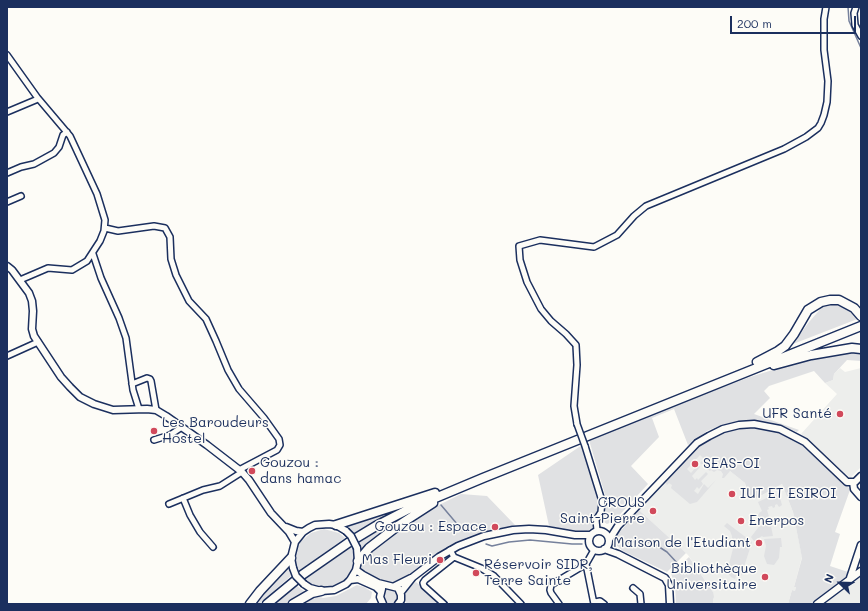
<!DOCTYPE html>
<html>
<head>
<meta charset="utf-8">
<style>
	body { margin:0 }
	#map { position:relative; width:868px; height:611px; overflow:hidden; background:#fdfcf7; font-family:Mali,sans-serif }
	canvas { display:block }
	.frame { position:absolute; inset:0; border:8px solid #1b2f5e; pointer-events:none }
	.north { position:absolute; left:820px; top:563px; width:40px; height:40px; -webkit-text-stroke:3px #fdfcf7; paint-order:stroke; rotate:293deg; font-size:11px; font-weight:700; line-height:16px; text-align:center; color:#1b2f5e }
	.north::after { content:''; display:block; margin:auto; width:14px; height:18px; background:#1b2f5e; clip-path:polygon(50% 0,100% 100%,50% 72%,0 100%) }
	.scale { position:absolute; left:730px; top:16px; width:126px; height:18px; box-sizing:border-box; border:2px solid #1b2f5e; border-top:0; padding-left:5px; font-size:12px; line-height:14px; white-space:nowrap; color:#1b2f5e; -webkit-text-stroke:3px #fdfcf7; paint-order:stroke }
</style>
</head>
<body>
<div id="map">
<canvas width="868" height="611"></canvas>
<div class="frame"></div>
<div class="north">N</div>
<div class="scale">200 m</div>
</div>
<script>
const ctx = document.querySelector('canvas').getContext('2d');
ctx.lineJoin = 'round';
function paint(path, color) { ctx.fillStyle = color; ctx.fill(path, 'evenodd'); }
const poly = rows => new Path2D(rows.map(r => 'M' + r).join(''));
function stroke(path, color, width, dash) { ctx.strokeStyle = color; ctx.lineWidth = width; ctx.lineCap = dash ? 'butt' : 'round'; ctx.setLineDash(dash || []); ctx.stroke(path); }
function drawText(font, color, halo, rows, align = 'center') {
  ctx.font = font + ' Mali,sans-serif'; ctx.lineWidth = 3; ctx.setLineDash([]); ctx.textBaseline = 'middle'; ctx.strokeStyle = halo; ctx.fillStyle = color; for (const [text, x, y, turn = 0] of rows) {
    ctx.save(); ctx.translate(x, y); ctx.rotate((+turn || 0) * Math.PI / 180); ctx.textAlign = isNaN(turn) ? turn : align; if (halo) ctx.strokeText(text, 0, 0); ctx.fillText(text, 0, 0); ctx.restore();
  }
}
paint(poly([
	[840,368,845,372,861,368,861,467,850,478,801,434,837,394,825,383,833,380,834,374],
	[698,445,745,483,745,486,755,499,782,484,793,512,802,557,794,587,796,587,795,591,792,590,788,604,713,604,713,592,688,555,638,509],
	[861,575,861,604,821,604,850,582]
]), '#edeeec');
paint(poly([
	[839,301,860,318,793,344,809,322,824,305],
	[852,352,861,353,861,361,847,360,834,374,833,380,825,383,814,371,769,386,764,391,770,398,754,414,799,430,797,432,781,425,768,422,738,421,721,425,707,431,688,445,674,409,652,418,659,437,631,466,648,484,614,521,607,524,602,521,601,518,606,505,606,498,589,440,673,406,750,377,805,360],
	[739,428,766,429,779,432,791,438,802,445,842,483,852,490,850,490,835,532,840,534,830,566,848,572,847,576,810,604,788,604,792,590,795,591,796,587,794,587,802,558,793,512,782,484,755,499,747,492,745,483,730,471,724,478,722,478,723,474,721,471,717,470,714,472,711,470,710,471,706,468,710,465,707,461,703,465,700,463,704,459,700,455,687,469,691,473,698,465,700,467,692,476,695,480,697,478,698,480,706,472,708,474,701,481,703,484,699,489,697,487,694,491,698,494,704,484,708,488,716,480,697,502,690,504,671,488,672,485,669,483,667,485,664,481,698,445,711,438,723,432],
	[582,445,599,499,599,508,592,528,587,532,582,532,573,531,549,526,538,475],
	[461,494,487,496,515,525,479,535,431,560,407,578,396,582,385,582,380,580,364,572,362,570,361,565,364,556,401,528,429,510],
	[775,494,780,498,782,505,779,507,777,504,775,505,775,507,773,508,772,506,768,507,769,509,767,510,770,520,767,521,768,526,771,526,773,536,763,537,762,536,754,541,751,537,761,524,757,521,757,516,759,514,759,513,762,511,758,502],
	[395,510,354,533,347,526,363,521],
	[639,510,686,553,667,572,623,551,616,545,615,538,617,535],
	[414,511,361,552,359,542],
	[727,523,752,542,741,576,736,576,735,579,731,577,724,568,728,568,735,541,732,542,732,536,730,531,724,526],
	[324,529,339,533,345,538,299,571,295,558,295,553,299,543,311,533],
	[781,538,782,547,780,547,779,558,774,565,767,564,764,556,766,546,764,539],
	[351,547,354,555,353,567,350,573,342,582,337,586,326,588,314,586,305,579],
	[689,557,713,592,714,597,713,599,713,604,676,604,675,584,671,574],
	[288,565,292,575,259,604,253,604],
	[416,582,442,604,407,604,404,598,407,589],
	[296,585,305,592,289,604,274,604],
	[357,585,364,587,372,592,371,598,366,604,299,604,313,595,323,598,336,596],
	'383 596a8 8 0 1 1 16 0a8 8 0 1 1-16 0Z'
]), '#e0e1e3');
stroke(poly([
	[848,7,849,21,861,48],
	[441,505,463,531],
	[615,543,644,541,653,543,667,552,679,565],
	[486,544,492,546,509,542,530,540,572,544,582,544]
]), '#76819c', 1.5);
const minor = poly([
	[856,7,854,13,855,25,861,36],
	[7,55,37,97,70,136,97,194,105,220,104,231,100,241,87,261,72,270,48,268,20,280],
	[7,112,38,99],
	[7,173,21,167,34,164,54,153,59,147,63,135,67,132],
	[7,202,21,196],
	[105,228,118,231,154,226,165,228,170,237,171,259,176,275,189,301,206,319,216,341,228,370,239,389,264,418,279,439,280,445,277,450,239,470],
	[93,254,101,278,119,318,126,338,133,390,139,409],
	[7,356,38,342],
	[132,384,147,378,150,379,151,381,156,410],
	[577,424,574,406,577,365,576,345,566,334,551,321,541,309,527,282,520,260,519,246,540,240,594,247,617,235,634,216,646,206,784,149,806,137,818,128,821,123,824,115,827,102,828,81,824,50,824,19,826,7],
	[154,440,170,435,182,427],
	[585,446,602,501,601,512,596,520,597,530],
	[183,498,190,515,200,532,213,547],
	[169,504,203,490,220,486,242,472],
	[450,550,454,557,481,568,494,576,521,604],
	[633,588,640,594,641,604],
	[595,602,600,601,604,604],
	[444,604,424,586,423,583,425,580,454,557],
	[559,604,551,593,550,590,551,585,586,564],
	[594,604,586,564,594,550]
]);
const tertiary = poly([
	[7,266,12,270,29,293,32,301,33,311,32,329,34,336,61,377,70,387,80,397,94,404,113,410,147,409,156,410,166,416,207,445,242,472,249,480,271,513,289,532,295,542],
	[853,482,854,489,861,497],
	[286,527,296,531,303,532],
	'589 541a10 10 0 1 1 20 0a10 10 0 1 1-20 0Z',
	[609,540,618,526,697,443,709,436,723,429,739,425,754,424,780,429,805,442,847,482,855,482,861,476],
	[604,549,618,554,665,578,669,585,670,604],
	[293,568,291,558,295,542,303,532,309,528,315,525,329,524,336,525,346,531],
	[356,570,363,575,378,583,398,588,401,595,401,600,398,604],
	[850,578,861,545],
	[350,580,358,579,376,587,381,592],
	[304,584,310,588,321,591,334,590,346,584,350,580,356,570,358,561,357,548],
	[395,586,411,578],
	[382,589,380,597,383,604],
	[401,592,413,577,439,557,458,546,484,536,513,530,529,529,546,530,575,535,590,535],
	[817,604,861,571]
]);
const primary = poly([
	[757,362,778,351,785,346,794,334,808,310,821,302,830,300,839,300,854,308,861,316],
	[774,365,811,355,852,348,861,349],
	[336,525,435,493],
	[358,561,369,548,399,525,433,503],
	[250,604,260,591,291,558],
	[267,604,302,575,348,543,376,526,409,509,483,478,861,326],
	[293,604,312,593,321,591]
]);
stroke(minor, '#1b2f5e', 8);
stroke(tertiary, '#1b2f5e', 9);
stroke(primary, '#1b2f5e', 11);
stroke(minor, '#fdfcf7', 5);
stroke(tertiary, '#fdfcf7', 6);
stroke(primary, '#fdfcf7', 8);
const minorBridge = poly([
	[577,424,585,446]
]);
const tertiaryBridge = poly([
	[346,531,351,536,357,548],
	[293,568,296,576,304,584]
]);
stroke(minorBridge, '#1b2f5e', 8, []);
stroke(tertiaryBridge, '#1b2f5e', 9, []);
stroke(minorBridge, '#fdfcf7', 5);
stroke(tertiaryBridge, '#fdfcf7', 6);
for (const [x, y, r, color] of [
	[840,414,4,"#d1495b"],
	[154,431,4,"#d1495b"],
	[695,464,4,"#d1495b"],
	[252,471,4,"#d1495b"],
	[732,494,4,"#d1495b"],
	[653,511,4,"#d1495b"],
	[741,521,4,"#d1495b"],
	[495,527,4,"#d1495b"],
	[759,543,4,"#d1495b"],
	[440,560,4,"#d1495b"],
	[476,573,4,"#d1495b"],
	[765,577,4,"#d1495b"]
]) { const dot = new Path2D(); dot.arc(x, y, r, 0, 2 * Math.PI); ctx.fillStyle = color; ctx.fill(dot); stroke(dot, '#fdfcf7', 1.5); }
drawText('14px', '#1b2f5e', '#fdfcf7', [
	["UFR Santé",832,414],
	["Les Baroudeurs",162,423,"left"],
	["Hostel",162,439,"left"],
	["Gouzou :",260,463,"left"],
	["dans hamac",260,479,"left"],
	["SEAS-OI",703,464,"left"],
	["IUT ET ESIROI",740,494,"left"],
	["CROUS",645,503],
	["Saint-Pierre",645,519],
	["Enerpos",749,521,"left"],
	["Gouzou : Espace",487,527],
	["Maison de l'Etudiant",751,543],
	["Mas Fleuri",432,560],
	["Réservoir SIDR,",484,565,"left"],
	["Terre Sainte",484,581,"left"],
	["Bibliothèque",757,569],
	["Universitaire",757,585]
], 'right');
</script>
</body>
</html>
